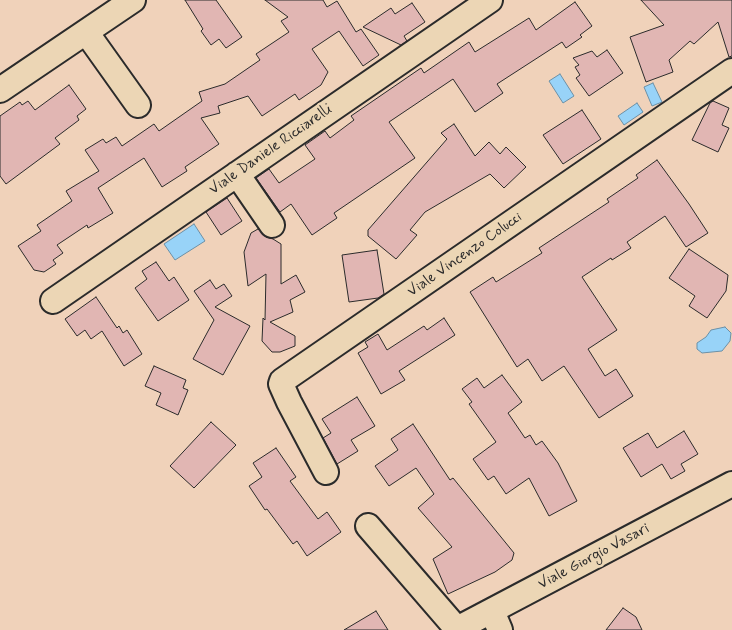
<!DOCTYPE html>
<html>
<head>
<meta charset="utf-8">
<style>
	body { margin:0 }
	canvas { display:block; background:#f0d2ba }
</style>
</head>
<body>
<canvas width="732" height="630"></canvas>
<script>
const ctx = document.querySelector('canvas').getContext('2d');
ctx.lineJoin = 'round';
function paint(path, color) { ctx.fillStyle = color; ctx.fill(path, 'evenodd'); }
const poly = rows => new Path2D(rows.map(r => 'M' + r).join(''));
function stroke(path, color, width, dash) { ctx.strokeStyle = color; ctx.lineWidth = width; ctx.lineCap = dash ? 'butt' : 'round'; ctx.setLineDash(dash || []); ctx.stroke(path); }
function drawText(font, color, halo, rows, align = 'center') {
  ctx.font = font + ' Mynerve,sans-serif'; ctx.lineWidth = 5; ctx.setLineDash([]); ctx.textBaseline = 'middle'; ctx.strokeStyle = halo; ctx.fillStyle = color; for (const [text, x, y, turn = 0] of rows) {
    ctx.save(); ctx.translate(x, y); ctx.rotate((+turn || 0) * Math.PI / 180); ctx.textAlign = isNaN(turn) ? turn : align; if (halo) ctx.strokeText(text, 0, 0); ctx.fillText(text, 0, 0); ctx.restore();
  }
}
const water = poly([
	[560,74,574,96,563,103,549,81,560,74],
	[653,83,662,102,652,106,644,87,653,83],
	[637,103,643,112,624,125,618,116,637,103],
	[194,224,205,241,175,260,164,244,194,224],
	[725,327,731,333,730,341,722,351,702,353,697,349,697,343,706,337,711,330,725,327]
]);
paint(water, '#98d3f8');
stroke(water, '#6c90a6', 1);
const building = poly([
	[185,0,216,0,242,37,226,48,219,39,211,45,201,31,203,29,185,0],
	[265,0,323,0,327,7,337,1,356,32,361,29,379,55,363,66,339,31,312,49,328,72,321,85,299,100,295,94,262,116,248,96,218,106,220,113,201,118,219,144,185,167,187,171,162,187,144,158,98,188,113,213,88,228,87,225,57,245,63,253,53,260,56,264,44,272,34,270,18,246,41,231,37,225,72,201,66,191,99,171,85,150,103,139,106,143,116,137,122,146,154,124,159,131,202,101,199,92,225,84,260,60,256,54,289,32,281,21,288,17,265,0],
	[641,0,732,0,732,56,729,57,718,22,694,44,690,41,669,60,673,72,646,82,630,37,664,25,641,0],
	[575,2,592,26,580,35,582,37,566,48,562,42,497,84,503,93,475,112,453,79,389,122,415,158,334,213,337,218,312,235,291,204,280,212,256,178,269,169,279,183,315,159,305,145,325,131,330,138,354,120,351,116,421,68,424,73,469,42,475,52,529,18,536,30,575,2],
	[412,3,425,22,404,36,407,41,401,45,363,27,391,8,395,14,412,3],
	[607,50,623,73,589,96,576,78,580,75,575,67,579,65,573,58,592,51,597,57,607,50],
	[69,85,86,109,77,116,79,120,55,138,60,144,6,184,0,176,0,116,20,102,22,105,28,101,35,110,69,85],
	[713,101,729,108,722,125,729,128,718,152,692,140,710,103,713,101],
	[582,110,601,139,563,164,543,135,582,110],
	[454,124,475,156,489,142,500,154,506,147,526,167,504,188,490,174,425,212,410,230,417,235,396,259,368,236,368,230,447,139,441,133,454,124],
	[657,160,689,204,708,233,686,247,665,216,627,242,631,248,612,260,611,258,582,277,617,330,588,349,605,376,616,369,633,396,599,418,564,366,542,381,528,359,517,367,470,292,493,277,496,282,542,253,539,248,609,202,607,199,638,178,636,175,657,160],
	[227,198,242,221,221,235,206,212,227,198],
	[258,229,266,237,273,239,281,244,281,284,296,275,305,292,290,300,293,312,270,322,295,336,295,346,280,352,272,352,262,341,263,318,265,320,266,274,248,286,244,252,251,233,258,229],
	[689,249,728,275,726,291,707,318,689,306,695,296,669,278,689,249],
	[377,250,384,294,378,298,349,302,342,255,377,250],
	[156,262,169,281,174,277,189,300,158,321,135,288,147,279,142,271,156,262],
	[210,280,216,289,224,284,232,296,215,307,250,326,223,375,193,359,214,320,194,291,210,280],
	[96,297,117,328,119,326,123,333,127,330,142,354,124,366,102,331,91,339,85,330,77,336,65,319,96,297],
	[444,318,455,335,399,371,405,380,381,394,358,353,368,347,365,342,378,334,387,350,424,326,427,330,444,318],
	[154,366,186,380,183,388,188,390,178,415,156,405,161,393,145,386,154,366],
	[502,375,522,402,508,413,525,438,530,435,536,445,542,441,558,463,577,501,549,516,529,478,506,494,494,476,488,480,473,459,496,442,469,404,472,402,462,389,477,378,484,388,502,375],
	[357,397,375,426,351,440,358,451,337,464,323,438,331,433,322,419,357,397],
	[211,422,236,445,194,488,170,466,211,422],
	[413,424,450,480,453,478,514,553,512,560,495,572,448,594,433,559,452,547,418,508,434,494,416,468,389,486,375,466,398,450,391,439,413,424],
	[684,431,698,454,681,464,685,471,671,479,662,464,641,477,623,448,648,433,657,448,684,431],
	[276,448,296,477,290,481,318,519,327,512,341,532,307,556,297,541,293,544,267,509,265,510,249,486,262,477,253,463,276,448],
	[623,608,636,617,642,630,606,630,623,608],
	[376,611,388,630,344,630,376,611]
]);
paint(building, '#e1b6b3');
stroke(building, '#2b2b2b', 1);
const minor = poly([
	[86,32,138,105],
	[0,90,133,0],
	[237,174,272,225],
	[53,301,490,0],
	[326,472,289,402,281,384,282,381,732,71],
	[368,526,457,629],
	[492,611,500,630],
	[455,630,732,484]
]);
stroke(minor, '#2b2b2b', 28);
stroke(minor, '#ecd6b5', 24);
drawText('15px', '#2b2b2b', '#ecd6b5', [
	["Viale Daniele Ricciarelli",271,150,-35],
	["Viale Vincenzo Colucci",465,255,-35],
	["Viale Giorgio Vasari",594,557,-28]
]);
</script>
</body>
</html>
